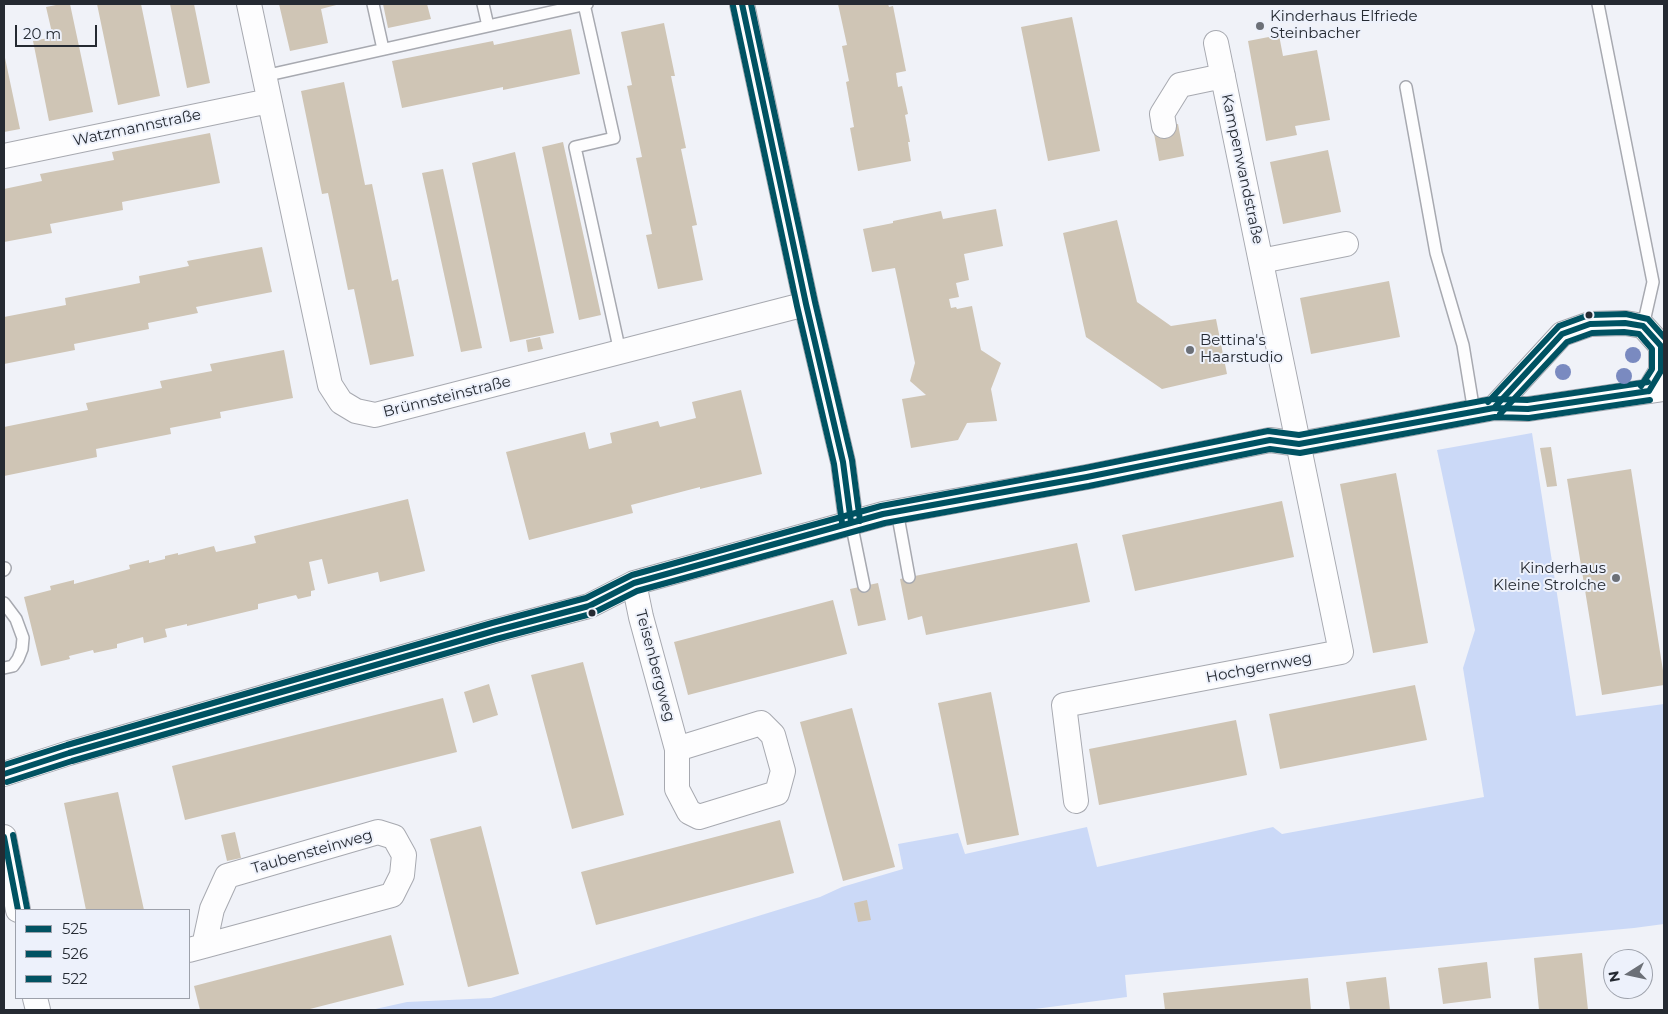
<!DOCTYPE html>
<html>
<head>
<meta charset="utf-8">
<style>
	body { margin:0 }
	#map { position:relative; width:1668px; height:1014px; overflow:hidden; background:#f0f2f8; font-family:Montserrat,sans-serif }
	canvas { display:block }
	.frame { position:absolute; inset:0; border:5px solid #252a32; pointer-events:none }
	.legend { position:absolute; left:15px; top:909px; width:175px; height:90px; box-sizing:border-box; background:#edf1fb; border:1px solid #9da1ab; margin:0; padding:6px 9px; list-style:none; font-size:15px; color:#252a32 }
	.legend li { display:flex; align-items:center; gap:10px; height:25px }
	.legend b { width:25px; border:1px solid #9da1ab }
	.north { position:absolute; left:1603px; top:949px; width:50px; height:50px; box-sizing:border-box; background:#edf1fb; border:1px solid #9da1ab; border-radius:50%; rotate:260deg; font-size:14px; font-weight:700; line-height:20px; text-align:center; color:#252a32 }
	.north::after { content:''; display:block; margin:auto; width:18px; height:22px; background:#6c7077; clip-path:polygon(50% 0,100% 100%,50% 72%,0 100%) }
	.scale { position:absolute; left:15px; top:25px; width:82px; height:22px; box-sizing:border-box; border:2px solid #252a32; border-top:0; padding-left:6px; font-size:15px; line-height:18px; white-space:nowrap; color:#252a32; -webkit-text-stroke:4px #edf1fb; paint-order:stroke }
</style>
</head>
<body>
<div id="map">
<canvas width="1668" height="1014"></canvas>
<div class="frame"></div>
<ul class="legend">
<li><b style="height:6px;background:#005262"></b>525</li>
<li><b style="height:6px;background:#005262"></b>526</li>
<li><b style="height:6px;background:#005262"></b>522</li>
</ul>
<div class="north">N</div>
<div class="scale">20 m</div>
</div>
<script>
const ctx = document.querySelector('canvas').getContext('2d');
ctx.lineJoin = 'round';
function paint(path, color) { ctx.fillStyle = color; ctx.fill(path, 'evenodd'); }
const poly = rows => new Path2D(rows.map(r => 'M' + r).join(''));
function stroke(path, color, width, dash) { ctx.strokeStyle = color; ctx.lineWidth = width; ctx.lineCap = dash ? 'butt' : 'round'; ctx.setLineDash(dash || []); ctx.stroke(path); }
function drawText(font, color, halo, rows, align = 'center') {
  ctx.font = font + ' Montserrat,sans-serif'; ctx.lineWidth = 4; ctx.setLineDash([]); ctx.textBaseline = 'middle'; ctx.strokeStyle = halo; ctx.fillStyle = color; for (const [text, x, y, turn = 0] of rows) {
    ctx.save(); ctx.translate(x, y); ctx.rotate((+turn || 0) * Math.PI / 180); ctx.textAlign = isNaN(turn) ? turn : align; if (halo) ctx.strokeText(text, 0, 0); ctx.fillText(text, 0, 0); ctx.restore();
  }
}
paint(poly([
	[1532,433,1576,716,1664,704,1664,924,1634,928,1125,975,1127,997,1027,1010,371,1010,407,1002,491,998,820,897,842,887,903,869,898,844,958,833,965,854,1087,827,1097,867,1273,827,1282,834,1484,797,1463,668,1475,630,1437,450]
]), '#cbd9f7');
paint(poly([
	[61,4,70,4,93,112,49,121,33,41,53,37,46,7],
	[97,4,141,4,160,96,118,105],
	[170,4,194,4,210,83,187,88],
	[279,4,340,4,321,9,328,43,290,51],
	[383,4,427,4,431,19,388,28],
	[838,4,888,4,889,7,893,6,906,71,896,73,898,87,902,86,908,114,905,115,910,142,908,142,911,161,858,171,850,128,854,127,846,82,849,81,842,46,847,45],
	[1072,17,1100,151,1048,161,1021,27],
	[664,23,675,76,671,76,686,148,681,149,697,225,692,226,703,280,658,289,646,235,652,234,636,158,642,157,627,86,632,85,621,32],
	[571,29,580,74,503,90,503,87,402,108,392,61,493,41,494,45],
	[1279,35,1283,56,1317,50,1330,120,1295,126,1297,135,1266,141,1248,41],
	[4,53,20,129,4,132],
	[344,82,365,185,372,184,392,281,398,279,414,356,370,365,354,289,348,290,328,193,322,194,301,91],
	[1178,124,1184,156,1159,161,1153,128],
	[210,133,220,183,122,202,123,210,50,224,52,233,4,242,4,189,42,181,40,174,114,160,112,152],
	[563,142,601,315,579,320,542,147],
	[1328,150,1341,212,1283,224,1270,162],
	[515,152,554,333,510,342,472,163],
	[443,169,482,348,461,352,422,173],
	[996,209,1003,246,964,254,969,280,956,283,959,297,949,299,951,308,956,307,957,309,972,306,981,350,1001,363,991,389,997,421,967,423,958,440,911,448,902,399,926,395,910,381,915,363,895,268,872,272,863,229,893,223,893,221,941,211,943,219],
	[1117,220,1137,302,1171,326,1216,319,1227,374,1162,389,1086,337,1063,233],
	[262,247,272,292,196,307,198,313,148,323,149,329,74,344,75,350,4,364,4,317,66,305,65,298,140,283,139,276,189,266,187,261],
	[1389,281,1400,337,1311,354,1300,298],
	[540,337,543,349,528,352,526,340],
	[284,350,293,398,220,412,221,418,170,428,171,434,96,449,97,457,4,476,4,427,88,410,86,403,162,388,160,381,212,371,210,364],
	[741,390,762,474,700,489,700,487,631,505,633,513,529,540,506,452,585,432,589,449,612,443,610,433,658,421,660,427,696,418,692,402],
	[1551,447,1557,486,1547,487,1540,448],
	[1631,469,1664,677,1664,685,1602,695,1567,479],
	[1396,473,1428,643,1373,653,1340,484],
	[408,499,425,571,380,582,378,572,328,584,322,559,309,562,315,590,311,591,311,596,298,599,296,595,258,604,258,609,187,626,187,624,165,629,167,637,144,643,143,637,117,644,117,648,94,653,93,650,69,656,70,659,41,666,24,597,51,590,50,586,74,580,74,584,130,569,129,565,149,560,149,563,165,559,165,556,178,553,178,555,214,546,216,552,256,543,254,536],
	[1282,501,1294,557,1135,591,1122,535],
	[1077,543,1090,602,926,635,922,616,908,620,900,579],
	[878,583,886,620,858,626,850,589],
	[833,600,847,654,688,695,674,642],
	[583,662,624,815,572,829,531,675],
	[489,684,498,715,473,723,464,692],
	[1415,685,1427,740,1280,769,1269,714],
	[991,692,1019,835,967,845,938,703],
	[443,698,457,752,185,820,172,766],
	[852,708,895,867,843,881,800,722],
	[1236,720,1247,775,1099,805,1089,749],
	[118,792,144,910,86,910,64,803],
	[780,820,794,873,596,925,581,872],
	[481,826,519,974,468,987,430,839],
	[235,832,241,858,227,861,221,835],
	[867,900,871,920,858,922,854,903],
	[391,935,404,985,306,1010,200,1010,194,986],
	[1582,953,1588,1010,1539,1010,1534,958],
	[1487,962,1491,998,1443,1004,1438,968],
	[1386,977,1390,1010,1350,1010,1346,982],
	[1308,978,1311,1010,1165,1010,1163,993]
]), '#cfc5b5');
const service = poly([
	[373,4,383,49],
	[483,4,488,26],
	[584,4,614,138,575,147,620,352],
	[1598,4,1653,282,1643,326],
	[264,76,587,4],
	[1406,87,1436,253,1463,345,1474,412],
	[897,511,909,577],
	[851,522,864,586],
	[4,570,5,568],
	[4,603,16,619,23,638,22,649,18,659,13,666,4,668]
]);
const minor = poly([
	[249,4,330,385,341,402,356,411,375,415,806,304],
	[742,4,806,304,843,462,851,522],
	[1164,126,1162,114,1180,85,1223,76],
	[4,156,269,101],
	[1261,261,1346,244],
	[1494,408,1562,334,1590,324,1625,323,1643,326,1661,346,1661,371,1649,391],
	[634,583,641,617,677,749,761,723,773,735,783,771,777,793,699,817,689,812,677,789,677,749],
	[4,774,69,753,494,631,589,606,634,583,883,514,1087,477,1270,440,1299,444,1494,408,1528,409,1664,389],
	[1076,801,1064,705,1341,652,1216,43],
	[4,837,18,910],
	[189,950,204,946,392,895,402,875,404,855,394,837,378,832,227,876,212,909,204,946],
	[35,998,38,1010]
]);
stroke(service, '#a7a9b0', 14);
stroke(minor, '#a7a9b0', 26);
stroke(service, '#fdfdfe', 11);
stroke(minor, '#fdfdfe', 24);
stroke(poly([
	[742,4,806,304,843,462,851,522],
	[1494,408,1562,334,1590,324,1625,323,1643,326,1661,346,1661,371,1649,391],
	[4,774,69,753,494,631,589,606,634,583,883,514,1087,477,1270,440,1299,444,1494,408,1528,409,1649,391],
	[4,837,18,910]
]), '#005262', 6);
stroke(poly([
	[733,6,797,306,834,464,842,523],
	[1500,414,1567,342,1592,333,1624,332,1639,334,1652,349,1652,369,1641,386],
	[7,782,72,761,496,639,591,614,637,591,885,523,1089,486,1270,449,1300,453,1495,417,1529,418,1650,400]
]), '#005262', 6);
stroke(poly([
	[751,4,815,302,852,460,860,521],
	[1488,402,1559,326,1589,315,1626,314,1648,319,1664,337],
	[4,765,67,745,492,623,586,598,632,575,881,506,1085,468,1268,431,1299,435,1492,399,1527,400,1648,382],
	[13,835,27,908]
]), '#005262', 6);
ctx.fillStyle = '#7a8ac0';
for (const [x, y] of [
	[1633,355],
	[1563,372],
	[1624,376]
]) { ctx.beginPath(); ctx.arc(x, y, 8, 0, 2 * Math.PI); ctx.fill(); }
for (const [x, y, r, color] of [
	[1260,26,5,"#6c7077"],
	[1589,315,4.5,"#252a32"],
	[1190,350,5,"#6c7077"],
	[1616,578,5,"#6c7077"],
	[592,613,4.5,"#252a32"]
]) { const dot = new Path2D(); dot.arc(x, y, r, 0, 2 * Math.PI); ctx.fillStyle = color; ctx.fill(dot); stroke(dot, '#edf1fb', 2); }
drawText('15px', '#252a32', '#edf1fb', [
	["Kinderhaus Elfriede",1270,17],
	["Steinbacher",1270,34],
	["Bettina's",1200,341],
	["Haarstudio",1200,358],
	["Kinderhaus",1606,569,"right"],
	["Kleine Strolche",1606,586,"right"]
], 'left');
drawText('15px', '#252a32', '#edf1fb', [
	["Watzmannstraße",137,128,-12],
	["Kampenwandstraße",1242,169,78],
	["Brünnsteinstraße",447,397,-14],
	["Teisenbergweg",655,666,75],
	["Hochgernweg",1259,668,-11],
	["Taubensteinweg",312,852,-16]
]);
</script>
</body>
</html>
